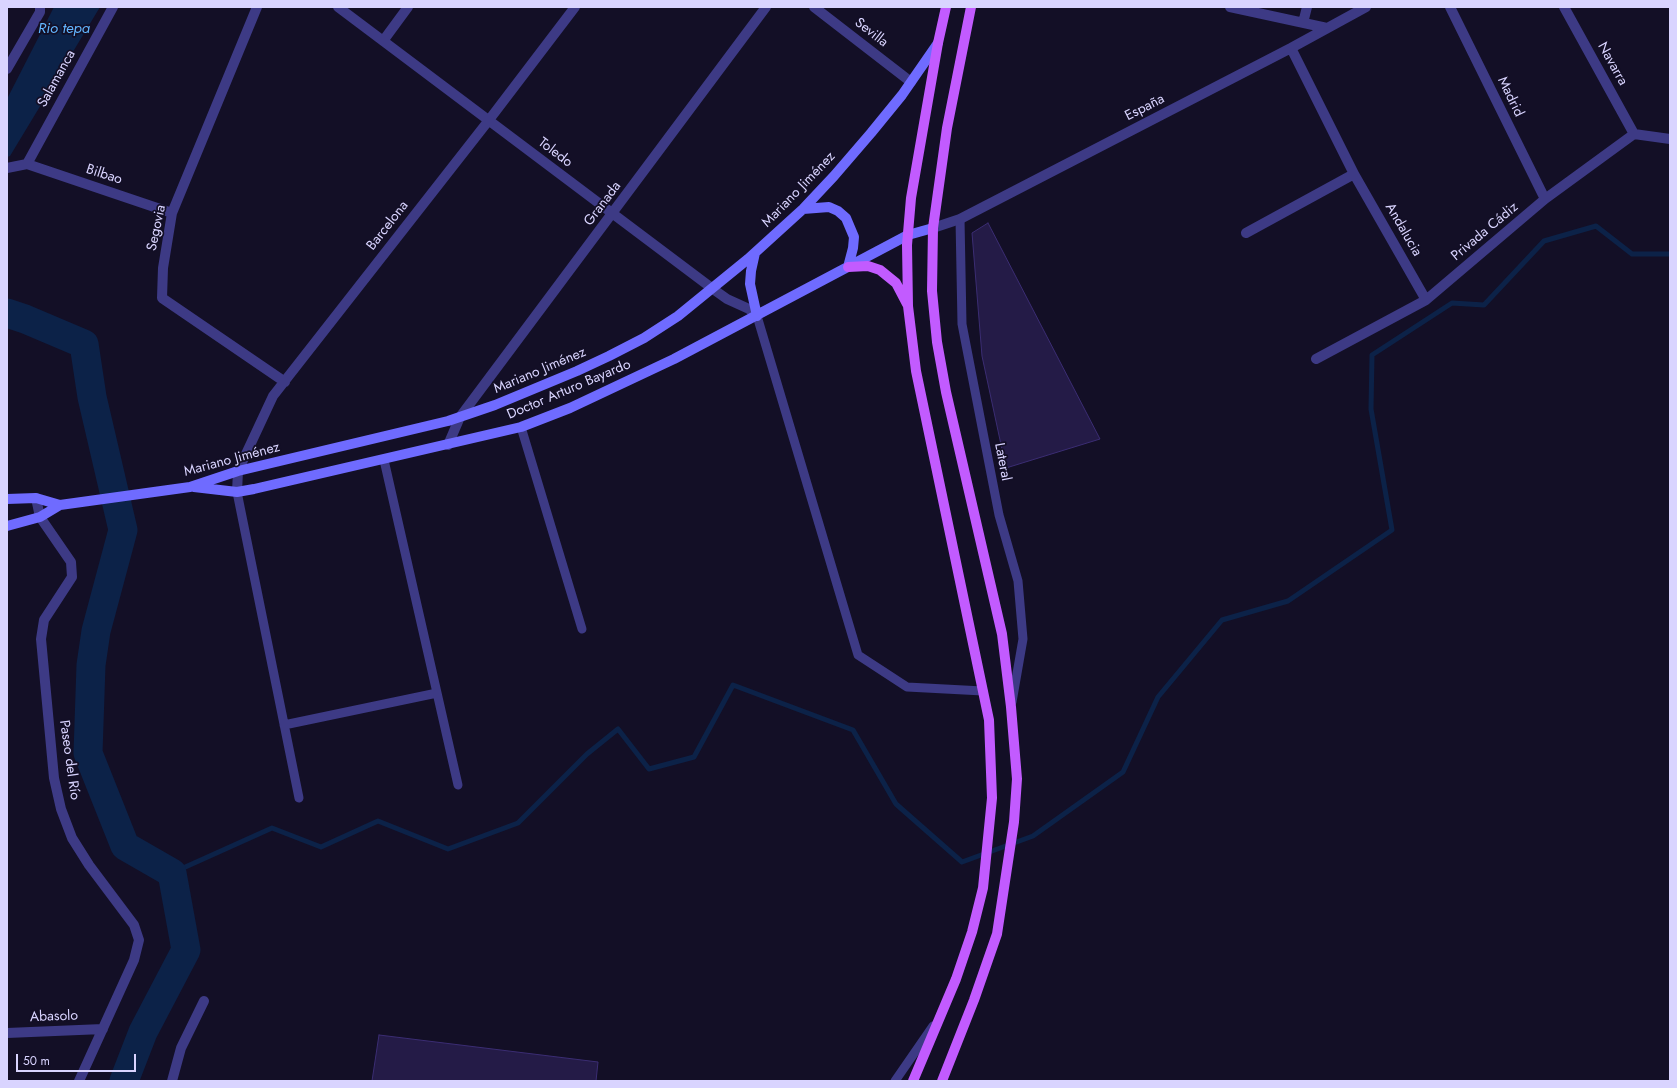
<!DOCTYPE html>
<html>
<head>
<meta charset="utf-8">
<style>
	body { margin:0 }
	#map { position:relative; width:1677px; height:1088px; overflow:hidden; background:#130f26; font-family:Jost,sans-serif }
	canvas { display:block }
	.frame { position:absolute; inset:0; border:8px solid #d9d4ff; pointer-events:none }
	.scale { position:absolute; left:16px; top:1054px; width:120px; height:18px; box-sizing:border-box; border:2px solid #d9d4ff; border-top:0; padding-left:5px; font-size:12px; line-height:14px; white-space:nowrap; color:#d9d4ff; -webkit-text-stroke:3px #130f26; paint-order:stroke }
</style>
</head>
<body>
<div id="map">
<canvas width="1677" height="1088"></canvas>
<div class="frame"></div>
<div class="scale">50 m</div>
</div>
<script>
const ctx = document.querySelector('canvas').getContext('2d');
ctx.lineJoin = 'round';
function paint(path, color) { ctx.fillStyle = color; ctx.fill(path, 'evenodd'); }
const poly = rows => new Path2D(rows.map(r => 'M' + r).join(''));
function stroke(path, color, width, dash) { ctx.strokeStyle = color; ctx.lineWidth = width; ctx.lineCap = dash ? 'butt' : 'round'; ctx.setLineDash(dash || []); ctx.stroke(path); }
function drawText(font, color, halo, rows, align = 'center') {
  ctx.font = font + ' Jost,sans-serif'; ctx.lineWidth = 3.5; ctx.setLineDash([]); ctx.textBaseline = 'middle'; ctx.strokeStyle = halo; ctx.fillStyle = color; for (const [text, x, y, turn = 0] of rows) {
    ctx.save(); ctx.translate(x, y); ctx.rotate((+turn || 0) * Math.PI / 180); ctx.textAlign = isNaN(turn) ? turn : align; if (halo) ctx.strokeText(text, 0, 0); ctx.fillText(text, 0, 0); ctx.restore();
  }
}
paint(poly([
	[54,7,100,7,10,156,7,157,7,99]
]), '#0c2248');
stroke(poly([
	[172,873,272,828,321,847,378,821,448,849,518,823,587,754,618,729,649,769,694,757,733,685,853,730,896,804,962,862,1033,836,1123,772,1158,697,1222,620,1288,601,1392,530,1371,409,1372,355,1452,303,1484,305,1544,241,1596,226,1632,254,1670,254]
]), '#0c2248', 5);
stroke(poly([
	[7,313,25,319,84,344,92,397,123,530,96,631,91,665,88,753,125,846,172,873,186,950,143,1032,124,1081]
]), '#0c2248', 29);
const building = poly([
	[988,223,1100,439,1006,468,982,356,972,233,988,223],
	[379,1035,598,1062,596,1081,372,1081,379,1035]
]);
paint(building, '#241b47');
stroke(building, '#3b2d73', 1);
stroke(poly([
	[960,219,962,324,999,515,1018,581,1023,639,1012,702],
	[757,316,858,655,907,687,983,691],
	[521,427,582,629],
	[384,460,458,785],
	[237,492,299,798],
	[284,725,437,693],
	[895,1081,933,1026]
]), '#3d3a85', 9);
stroke(poly([
	[257,7,172,213,163,268,162,298,285,382],
	[338,7,713,289,727,299,749,309,757,316],
	[814,7,911,82],
	[1230,7,1327,28],
	[1450,7,1545,199],
	[1564,7,1634,134],
	[1303,23,1307,7],
	[383,41,408,7],
	[1291,48,1354,174,1426,300],
	[7,69,40,12,40,7],
	[27,164,113,7],
	[7,168,27,164,172,213],
	[933,228,960,219,1291,48,1366,7],
	[1246,233,1354,174],
	[1316,359,1426,300,1545,199,1634,134,1670,139],
	[448,445,460,417,766,7],
	[237,492,238,471,273,396,489,120,575,7],
	[36,498,40,517,71,562,72,577,44,620,41,639,54,778,61,809,72,838,89,865,134,925,139,940,134,960,79,1081],
	[7,1033,103,1029],
	[172,1081,181,1048,204,1001]
]), '#3d3a85', 10);
stroke(poly([
	[803,209,829,207,838,211,846,218,854,237,853,248,848,267],
	[755,253,751,271,750,284,757,316],
	[194,487,237,492,254,489,521,427,570,408,674,359,908,235,933,228],
	[7,499,36,498,60,505,190,487,238,471,448,421,495,405,577,371,609,356,644,338,678,316,748,259,803,209,834,176,871,133,902,95,938,43],
	[7,526,40,517,60,505]
]), '#6f6bff', 10);
stroke(poly([
	[848,267,868,266,880,270,896,283,907,304],
	[913,1081,956,979,972,932,983,888,992,798,989,720,916,371,908,306,907,245,911,198,938,43,946,7],
	[942,1081,974,1000,997,934,1014,822,1017,779,1011,707,1002,634,946,392,937,342,932,291,933,228,947,128,971,7]
]), '#c25bff', 10);
drawText('14px', '#d9d4ff', '#130f26', [
	["Sevilla",871,33,38],
	["Navarra",1612,64,61],
	["Salamanca",57,79,-61],
	["Madrid",1510,97,64],
	["España",1145,108,-27],
	["Toledo",555,153,37],
	["Bilbao",104,175,18],
	["Mariano Jiménez",799,190,-46],
	["Granada",603,204,-53],
	["Barcelona",388,226,-52],
	["Segovia",157,228,-78],
	["Andalucia",1403,230,60],
	["Privada Cádiz",1485,232,-40],
	["Mariano Jiménez",540,371,-23],
	["Doctor Arturo Bayardo",569,390,-23],
	["Mariano Jiménez",232,460,-15],
	["Lateral",1002,462,79],
	["Paseo del Río",69,760,82],
	["Abasolo",54,1017,-2]
]);
drawText('italic 15px', '#62b6ff', '#130f26', [
	["Rio tepa",64,29]
]);
</script>
</body>
</html>
